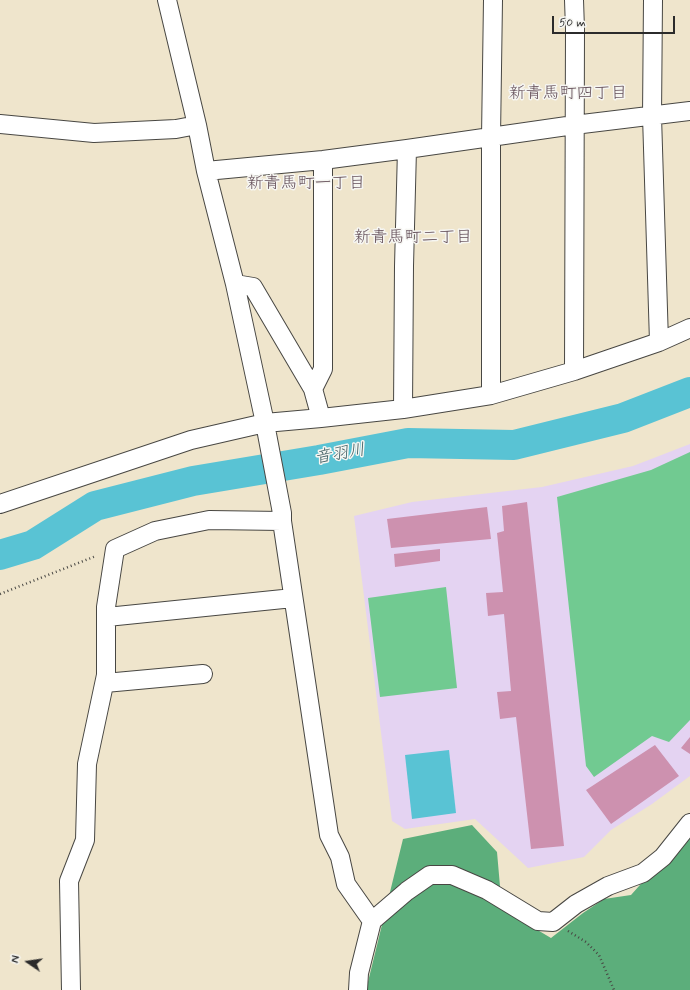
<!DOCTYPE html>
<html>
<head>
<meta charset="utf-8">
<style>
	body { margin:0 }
	#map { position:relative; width:690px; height:990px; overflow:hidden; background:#efe5cc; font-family:Mynerve,sans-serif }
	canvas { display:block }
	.north { position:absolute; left:8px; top:942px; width:40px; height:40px; -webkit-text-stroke:3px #f6f6f2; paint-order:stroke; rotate:283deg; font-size:11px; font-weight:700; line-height:16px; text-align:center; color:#2b2b2b }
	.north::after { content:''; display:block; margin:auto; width:14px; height:18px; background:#2b2b2b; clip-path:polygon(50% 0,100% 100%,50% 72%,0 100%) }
	.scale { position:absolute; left:552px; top:16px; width:123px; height:18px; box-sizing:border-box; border:2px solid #2b2b2b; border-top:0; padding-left:5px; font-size:12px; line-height:14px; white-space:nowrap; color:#2b2b2b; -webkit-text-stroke:3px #f6f6f2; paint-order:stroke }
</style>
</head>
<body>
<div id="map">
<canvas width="690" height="990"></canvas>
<div class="north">N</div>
<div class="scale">50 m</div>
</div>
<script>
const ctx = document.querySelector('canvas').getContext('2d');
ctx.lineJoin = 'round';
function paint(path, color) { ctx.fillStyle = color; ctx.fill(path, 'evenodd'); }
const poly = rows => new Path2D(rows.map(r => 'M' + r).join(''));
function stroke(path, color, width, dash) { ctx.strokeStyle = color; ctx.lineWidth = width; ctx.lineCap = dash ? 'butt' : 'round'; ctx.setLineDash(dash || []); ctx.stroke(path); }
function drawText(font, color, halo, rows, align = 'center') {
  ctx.font = font + ' Mynerve,"Klee One",sans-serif'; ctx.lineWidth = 3; ctx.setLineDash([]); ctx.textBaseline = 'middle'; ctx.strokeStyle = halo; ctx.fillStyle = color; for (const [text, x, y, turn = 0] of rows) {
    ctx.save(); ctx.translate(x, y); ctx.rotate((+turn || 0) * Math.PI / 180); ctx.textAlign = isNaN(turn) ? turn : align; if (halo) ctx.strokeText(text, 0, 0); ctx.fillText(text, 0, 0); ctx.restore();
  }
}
paint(poly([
	[690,444,690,776,652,804,611,830,584,857,528,868,475,819,405,829,392,821,354,516,412,502,542,487,633,466]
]), '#e4d3f2');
paint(poly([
	[690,452,690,720,669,742,652,736,594,777,586,766,557,497,651,470],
	[446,587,457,688,380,697,368,598]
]), '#71ca91');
paint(poly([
	[472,825,497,852,502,909,551,938,583,913,604,899,631,895,690,829,690,990,366,990,403,839]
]), '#5cae7b');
paint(poly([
	[449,750,456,813,412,819,405,755]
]), '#59c3d4');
stroke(poly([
	[0,555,33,545,95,506,193,481,319,460,408,443,514,445,623,418,690,392]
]), '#59c3d4', 30);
paint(poly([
	[527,502,564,846,531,849,516,717,500,719,497,692,511,691,504,614,488,616,486,593,503,592,497,533,504,531,502,506],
	[487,507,491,539,391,548,387,519],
	[440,549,440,561,395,567,394,554],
	[690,737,690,754,681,748],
	[655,745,679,776,611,824,586,790]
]), '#cd91af');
const minor = poly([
	[167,0,197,125,206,171,235,284,265,423,267,434,282,513,282,521,329,835,340,857,346,884,372,921],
	[574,0,575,29,574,371],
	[653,0,652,116,659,342],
	[0,124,94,133,176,129,197,125],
	[206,171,323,160,407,149,574,125,690,111],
	[235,284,253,287,313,389,321,418],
	[313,389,323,369,323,160],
	[491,395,491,137,493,0],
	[403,409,404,266,407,149],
	[0,504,191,440,265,423,321,418,403,409,491,395,574,371,659,342,690,328],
	[107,617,293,598],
	[105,683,203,674],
	[71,990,69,881,85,840,87,764,106,675,106,607,115,549,155,531,209,520,282,521],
	[358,990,359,973,372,921,407,891,430,875,452,875,487,890,538,921,553,922,576,904,608,886,643,873,663,857,690,823]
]);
stroke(minor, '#484743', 20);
stroke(poly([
	[0,594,96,556],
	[568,931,586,942,599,955,614,990]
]), '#484743', 2.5, [1, 3]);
stroke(minor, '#fff', 18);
drawText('17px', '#644f59', '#f6f6f2', [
	["新青馬町四丁目",568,94],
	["新青馬町一丁目",306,184],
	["新青馬町二丁目",413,238]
]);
drawText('italic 17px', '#39595e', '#f6f6f2', [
	["音羽川",340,455,-10]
]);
</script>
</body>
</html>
